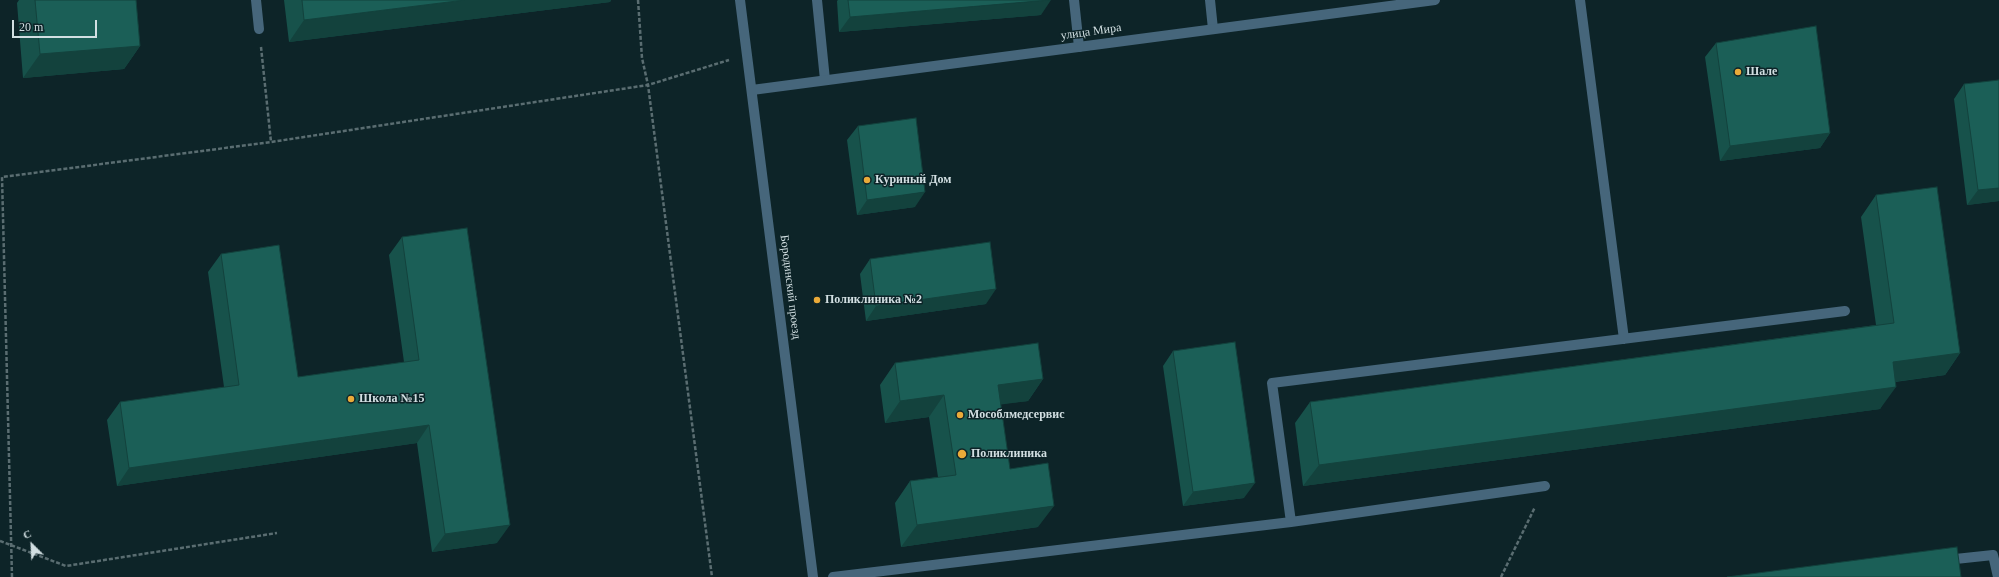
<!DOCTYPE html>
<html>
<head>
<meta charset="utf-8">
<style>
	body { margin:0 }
	#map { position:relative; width:1999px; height:577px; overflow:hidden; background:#0d2428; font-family:"Times New Roman",serif }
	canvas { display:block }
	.north { position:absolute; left:12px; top:525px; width:40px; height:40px; -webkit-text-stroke:3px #0d2428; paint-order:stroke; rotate:336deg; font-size:11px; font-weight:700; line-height:16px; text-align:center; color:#d2dfe2 }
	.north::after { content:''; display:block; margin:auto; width:14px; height:18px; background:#d2dfe2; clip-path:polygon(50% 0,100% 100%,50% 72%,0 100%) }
	.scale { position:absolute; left:12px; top:20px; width:85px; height:18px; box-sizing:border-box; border:2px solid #d2dfe2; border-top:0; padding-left:5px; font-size:12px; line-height:14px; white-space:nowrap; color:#d2dfe2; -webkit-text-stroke:3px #0d2428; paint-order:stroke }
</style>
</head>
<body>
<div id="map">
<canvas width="1999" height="577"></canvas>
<div class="north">С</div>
<div class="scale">20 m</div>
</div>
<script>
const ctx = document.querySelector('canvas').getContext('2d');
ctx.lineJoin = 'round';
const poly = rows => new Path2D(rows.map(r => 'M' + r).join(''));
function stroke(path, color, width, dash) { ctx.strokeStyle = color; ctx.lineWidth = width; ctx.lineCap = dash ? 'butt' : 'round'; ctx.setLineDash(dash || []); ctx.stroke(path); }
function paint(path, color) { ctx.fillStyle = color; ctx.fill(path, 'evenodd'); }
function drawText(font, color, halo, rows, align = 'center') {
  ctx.font = font + ' "Times New Roman",serif'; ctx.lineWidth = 3; ctx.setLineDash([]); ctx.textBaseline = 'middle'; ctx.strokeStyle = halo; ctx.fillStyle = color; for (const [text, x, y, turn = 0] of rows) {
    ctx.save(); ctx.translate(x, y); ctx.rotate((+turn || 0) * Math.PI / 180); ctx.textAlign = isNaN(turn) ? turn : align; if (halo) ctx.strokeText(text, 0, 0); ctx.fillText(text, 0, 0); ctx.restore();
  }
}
stroke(poly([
	[638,0,642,58,648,85,712,577],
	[261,47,271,142],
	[0,541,66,566,277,533],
	[12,577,2,177,271,142,648,85,729,60],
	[1501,577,1535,507]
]), '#5a6d71', 2.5, [4, 2]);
stroke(poly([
	[256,0,259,29],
	[817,0,825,80],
	[1074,0,1079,47],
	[1210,0,1213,29],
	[1580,0,1624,339],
	[1291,522,1272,383,1845,311],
	[1946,560,1993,555,1998,577],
	[833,577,1291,522,1545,486]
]), '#46667b', 10);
stroke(poly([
	[740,0,813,577],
	[752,90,1435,0]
]), '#46667b', 10);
paint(poly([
	[19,0,136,0,140,46,124,69,23,78,17,3],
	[284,0,611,0,610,2,289,42],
	[838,0,848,0,1041,15,839,32,837,1],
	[1716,43,1830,133,1820,148,1720,161,1705,57],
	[1964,84,1999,201,1967,205,1954,99],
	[858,126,915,207,857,215,847,140],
	[1876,195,1960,353,1945,375,1895,382,1880,409,1303,486,1295,423,1310,402,1876,325,1861,217],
	[402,237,497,543,432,552,417,443,117,486,107,420,120,402,224,387,208,272,221,254,298,377,404,362,389,255],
	[870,259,986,304,866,321,860,274],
	[1173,351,1244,498,1183,506,1163,366],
	[895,363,1043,379,1028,401,1000,404,1010,469,1038,527,901,547,895,503,910,481,938,477,929,417,885,423,880,385]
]), '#17524b');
paint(poly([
	[465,0,611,0,610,2,289,42,304,20],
	[1051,0,1041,15,839,32,850,17],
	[140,46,124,69,23,78,40,54],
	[1830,133,1820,148,1720,161,1730,146],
	[1999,188,1999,201,1967,205,1978,190],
	[925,192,915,207,857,215,867,200],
	[996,289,986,304,866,321,876,306],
	[1960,353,1945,375,1877,384,1893,362],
	[1043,379,1028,401,982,407,998,385],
	[1896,387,1880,409,1303,486,1319,465],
	[944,395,929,417,885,423,900,401],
	[429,425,417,443,117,486,129,468],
	[1255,483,1244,498,1183,506,1193,492],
	[1054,506,1038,527,901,547,917,525],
	[510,525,497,543,432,552,445,534]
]), '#13423d');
const building = poly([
	[35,0,136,0,140,46,40,54,35,0],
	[302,0,465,0,304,20,302,0],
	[848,0,1050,0,850,17,848,0],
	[1816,26,1830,133,1730,146,1716,43,1816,26],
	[1999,80,1999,188,1978,190,1964,84,1999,80],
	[916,118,925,192,867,200,858,126,916,118],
	[1937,187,1960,353,1893,362,1896,387,1319,465,1310,402,1894,323,1876,195,1937,187],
	[467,228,510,525,445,534,429,425,129,468,120,402,239,385,221,254,279,245,298,377,419,360,402,237,467,228],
	[990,242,996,289,876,306,870,259,990,242],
	[1235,342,1255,483,1193,492,1173,351,1235,342],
	[1038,343,1043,379,998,385,1010,469,1048,463,1054,506,917,525,910,481,956,475,944,395,900,401,895,363,1038,343],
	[1957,547,1961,577,1727,577,1957,547]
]);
paint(building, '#1b5f57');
stroke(building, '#13423d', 1);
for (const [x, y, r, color] of [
	[1738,72,4,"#eaaa39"],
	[867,180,4,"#eaaa39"],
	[817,300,4,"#eaaa39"],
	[351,399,4,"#eaaa39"],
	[960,415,4,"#eaaa39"],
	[962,454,5,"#eaaa39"]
]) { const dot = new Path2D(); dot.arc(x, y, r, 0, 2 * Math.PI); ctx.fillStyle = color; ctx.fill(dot); stroke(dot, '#0d2428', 1.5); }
drawText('12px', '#d2dfe2', '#0d2428', [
	["улица Мира",1091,32,-8],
	["Бородинский проезд",790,287,83]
]);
drawText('bold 12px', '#d2dfe2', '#0d2428', [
	["Шале",1746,72],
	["Куриный Дом",875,180],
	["Поликлиника №2",825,300],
	["Школа №15",359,399],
	["Мособлмедсервис",968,415],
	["Поликлиника",971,454]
], 'left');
</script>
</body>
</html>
